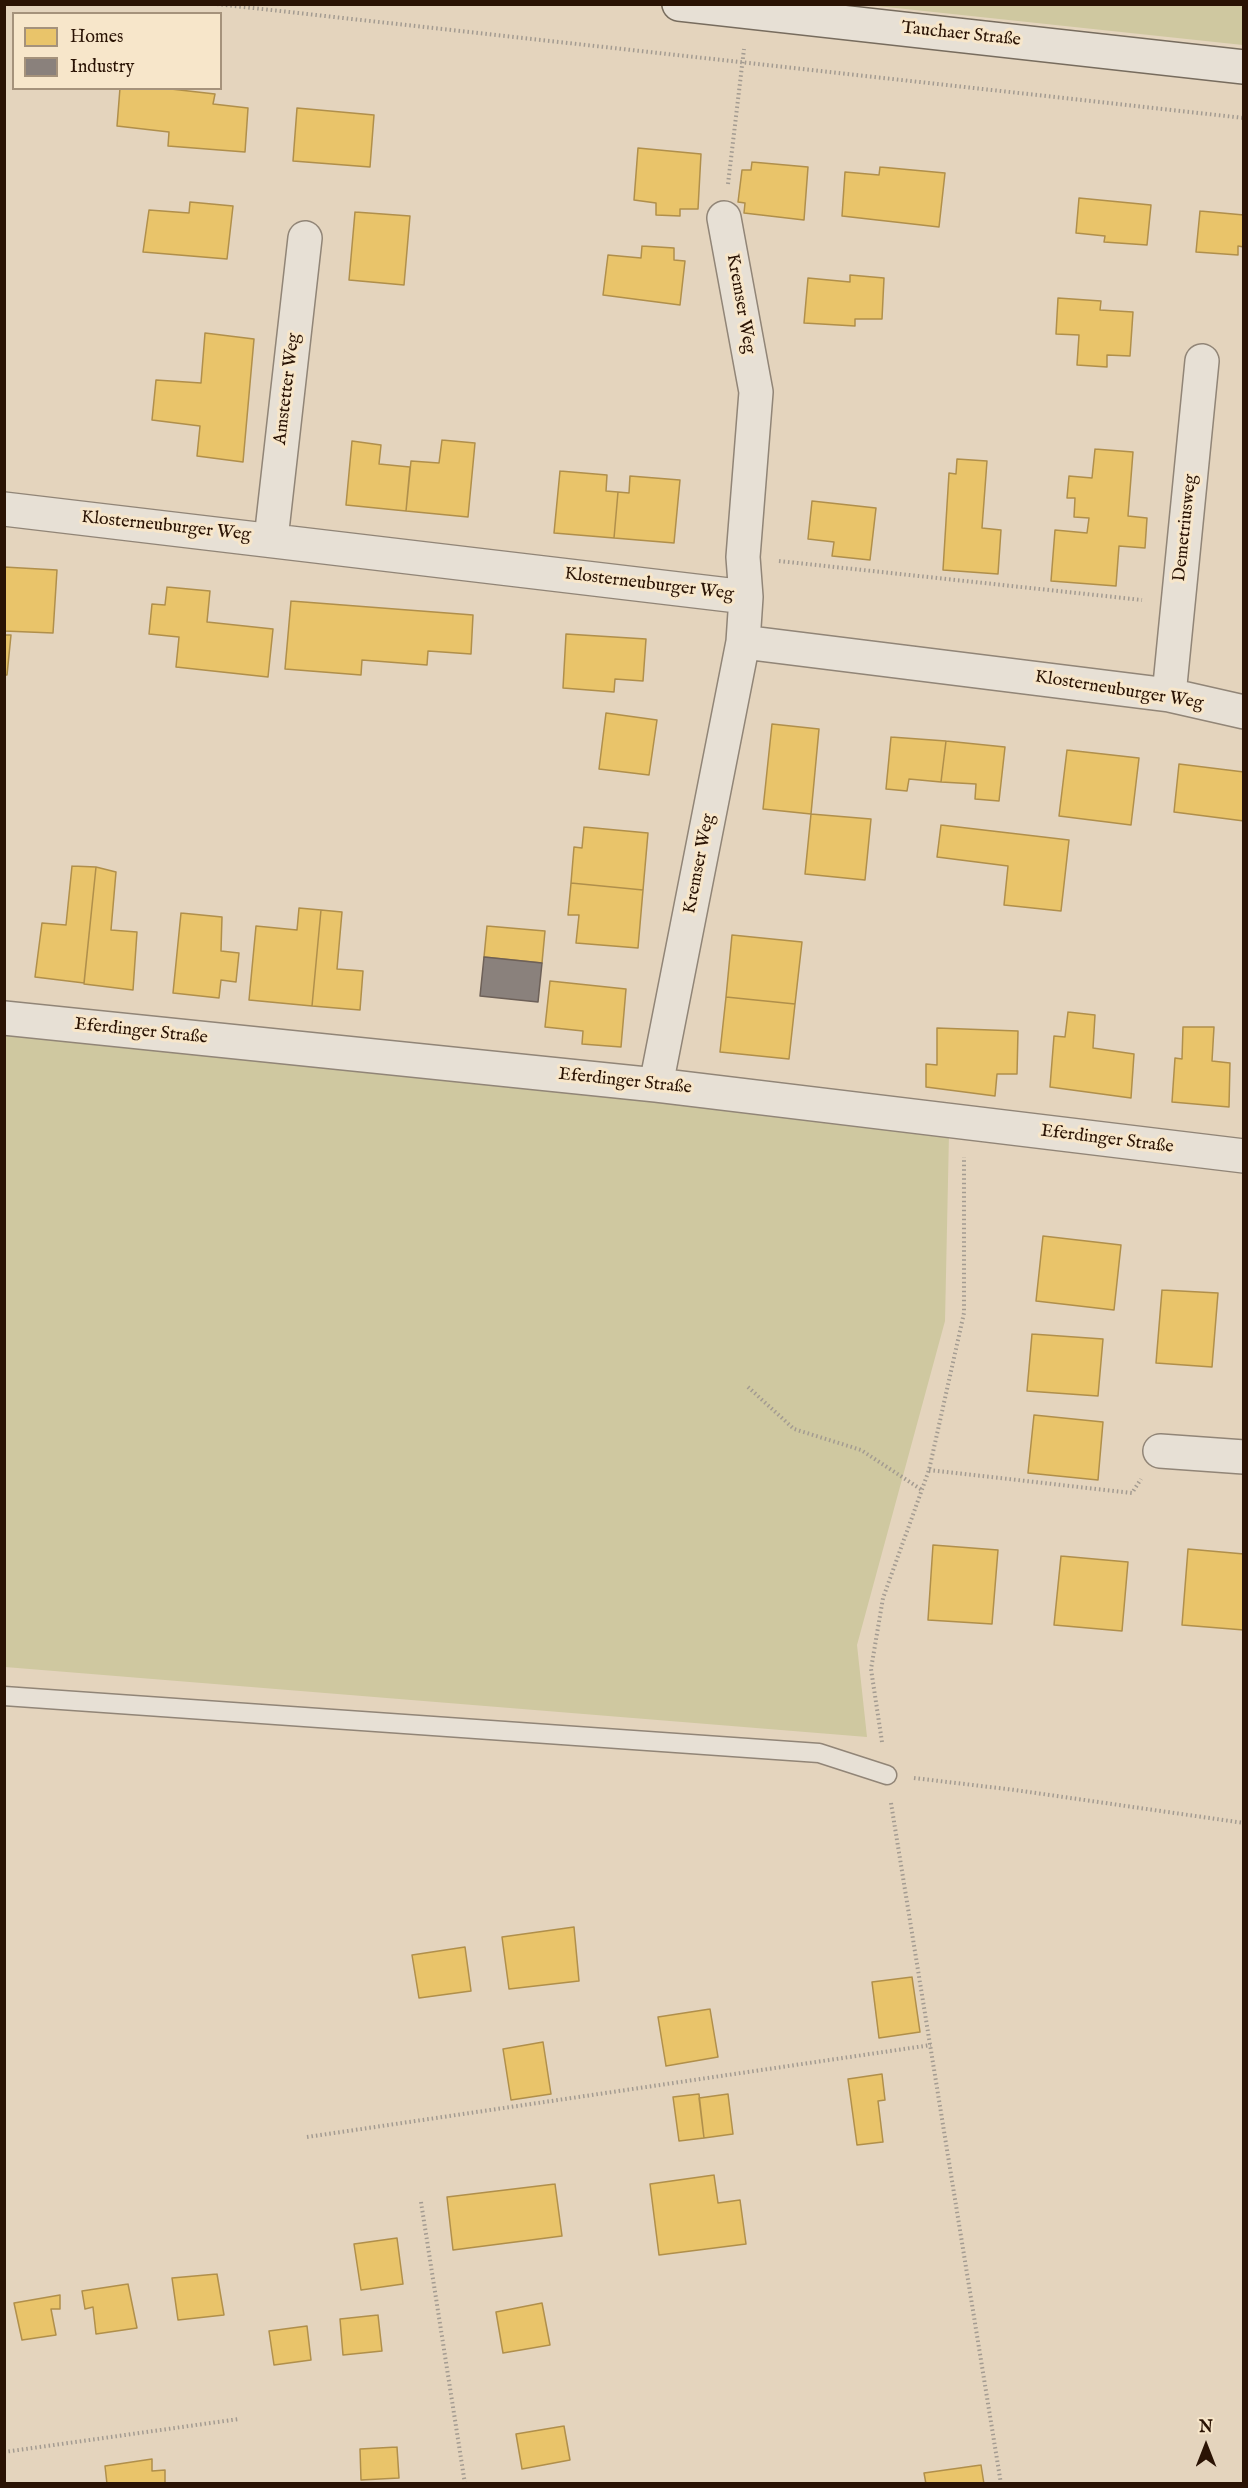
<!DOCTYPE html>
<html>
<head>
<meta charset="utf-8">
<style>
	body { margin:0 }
	#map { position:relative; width:1248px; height:2488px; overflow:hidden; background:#e4d4bd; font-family:"IM FELL English",serif }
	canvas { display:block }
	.frame { position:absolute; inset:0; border:6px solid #2a1304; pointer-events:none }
	.legend { position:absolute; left:12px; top:12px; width:210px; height:78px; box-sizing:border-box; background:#f7e6ca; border:2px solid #a5927b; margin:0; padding:8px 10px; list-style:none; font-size:18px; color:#2a1304 }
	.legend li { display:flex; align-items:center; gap:12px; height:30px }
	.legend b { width:30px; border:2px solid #a5927b }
	.north { position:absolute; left:1176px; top:2416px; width:60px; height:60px; -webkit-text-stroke:4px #f7e6ca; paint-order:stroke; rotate:0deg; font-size:16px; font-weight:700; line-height:24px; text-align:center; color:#2a1304 }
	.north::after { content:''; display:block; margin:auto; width:21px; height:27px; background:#2a1304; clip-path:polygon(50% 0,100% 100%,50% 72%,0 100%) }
</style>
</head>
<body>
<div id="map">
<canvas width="1248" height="2488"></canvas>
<div class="frame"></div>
<ul class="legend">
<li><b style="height:16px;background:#e9c46a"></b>Homes</li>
<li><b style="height:16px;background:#8a817c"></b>Industry</li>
</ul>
<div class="north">N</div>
</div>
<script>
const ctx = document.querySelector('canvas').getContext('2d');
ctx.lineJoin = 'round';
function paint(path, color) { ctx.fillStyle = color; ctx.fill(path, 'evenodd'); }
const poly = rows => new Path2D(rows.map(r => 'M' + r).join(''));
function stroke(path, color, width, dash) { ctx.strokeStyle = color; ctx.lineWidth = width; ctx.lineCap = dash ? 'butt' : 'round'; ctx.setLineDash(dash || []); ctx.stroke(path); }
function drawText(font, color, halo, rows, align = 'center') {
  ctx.font = font + ' "IM FELL English",serif'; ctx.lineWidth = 6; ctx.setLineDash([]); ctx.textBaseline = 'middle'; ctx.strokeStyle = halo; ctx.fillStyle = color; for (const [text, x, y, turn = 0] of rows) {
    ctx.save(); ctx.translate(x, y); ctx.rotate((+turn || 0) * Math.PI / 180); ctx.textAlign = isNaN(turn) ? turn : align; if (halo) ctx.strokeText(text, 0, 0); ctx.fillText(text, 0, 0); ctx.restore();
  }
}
paint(poly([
	[868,5,1243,5,1243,45],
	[4,1028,949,1134,945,1321,857,1645,867,1737,5,1667]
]), '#cfc8a0');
const homes = poly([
	[120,88,162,88,215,94,213,104,248,108,245,152,168,146,169,132,117,126,120,88],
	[297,108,374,115,370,167,293,161,297,108],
	[638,148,701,154,698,209,680,209,680,216,656,215,656,203,634,200,638,148],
	[752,162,808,167,804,220,744,213,745,203,738,202,742,170,751,170,752,162],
	[880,167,945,173,939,227,842,216,845,172,879,175,880,167],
	[1079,198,1151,205,1147,245,1104,242,1105,236,1076,233,1079,198],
	[190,202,233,206,227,259,143,252,149,210,189,213,190,202],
	[1200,211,1244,215,1244,247,1238,246,1238,255,1196,252,1200,211],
	[355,212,410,216,404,285,349,280,355,212],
	[642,246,674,248,674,260,685,261,680,305,603,295,608,255,641,258,642,246],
	[850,275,884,278,882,319,855,319,855,326,804,323,808,278,850,282,850,275],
	[1058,298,1101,301,1100,310,1133,312,1130,356,1107,355,1107,367,1077,365,1079,335,1056,334,1058,298],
	[205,333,254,339,243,462,197,456,200,426,152,420,156,380,201,383,205,333],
	[442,440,475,443,468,517,406,511,411,461,439,463,442,440],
	[352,441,381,445,379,464,410,467,406,511,346,505,352,441],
	[1095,449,1133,452,1128,516,1147,518,1145,548,1119,546,1116,586,1051,581,1055,530,1087,533,1089,518,1074,517,1075,498,1067,498,1069,476,1092,478,1095,449],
	[957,459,987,461,982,528,1001,530,998,574,943,570,949,473,956,474,957,459],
	[560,471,607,475,606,491,618,492,614,538,554,533,560,471],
	[630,476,680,480,674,543,614,538,618,492,629,493,630,476],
	[812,501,876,508,870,560,832,556,834,542,808,539,812,501],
	[4,567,57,570,53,633,4,631,4,567],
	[167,587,210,591,207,622,273,629,268,677,176,667,179,637,149,634,152,604,165,605,167,587],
	[291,601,473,615,471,654,428,651,427,665,362,660,361,675,285,669,291,601],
	[566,634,646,639,643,681,615,679,614,692,563,688,566,634],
	[4,635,11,635,7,675,4,675,4,635],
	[606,713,657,720,649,775,599,769,606,713],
	[772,724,819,729,811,814,763,809,772,724],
	[891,737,946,741,941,782,909,779,907,791,886,789,891,737],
	[946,741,1005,747,999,801,975,799,976,784,941,782,946,741],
	[1067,750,1139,758,1131,825,1059,816,1067,750],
	[1179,764,1244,772,1244,821,1174,812,1179,764],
	[811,814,871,819,865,880,805,874,811,814],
	[941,825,1069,840,1061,911,1004,905,1008,866,937,857,941,825],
	[584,827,648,833,643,890,571,883,574,847,582,848,584,827],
	[72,866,96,867,84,983,35,977,42,923,66,925,72,866],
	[96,867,116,872,111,930,137,932,133,990,84,984,96,867],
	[571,883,643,890,638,948,576,943,579,915,568,915,571,883],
	[299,908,321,910,312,1006,249,1000,256,926,297,930,299,908],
	[321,910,342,912,337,969,363,971,360,1010,312,1006,321,910],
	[181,913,222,917,221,951,239,953,236,982,221,980,219,998,173,993,181,913],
	[487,926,545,931,542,963,484,957,487,926],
	[732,935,802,942,795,1004,726,997,732,935],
	[550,981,626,989,621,1047,582,1044,583,1031,545,1027,550,981],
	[726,997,795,1004,789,1059,720,1052,726,997],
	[1068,1012,1095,1015,1093,1048,1134,1054,1131,1098,1050,1087,1054,1036,1065,1037,1068,1012],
	[1183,1027,1214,1027,1212,1061,1230,1063,1229,1107,1172,1102,1175,1058,1182,1059,1183,1027],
	[937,1028,1018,1031,1017,1074,997,1074,995,1096,926,1087,926,1064,937,1065,937,1028],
	[1043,1236,1121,1245,1114,1310,1036,1301,1043,1236],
	[1162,1290,1218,1293,1212,1367,1156,1363,1162,1290],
	[1032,1334,1103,1339,1098,1396,1027,1391,1032,1334],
	[1034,1415,1103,1422,1098,1480,1028,1473,1034,1415],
	[933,1545,998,1550,992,1624,928,1620,933,1545],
	[1188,1549,1244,1554,1244,1630,1182,1625,1188,1549],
	[1061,1556,1128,1562,1122,1631,1054,1625,1061,1556],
	[574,1927,579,1981,509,1989,502,1937,574,1927],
	[465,1947,471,1991,419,1998,412,1955,465,1947],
	[912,1977,920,2032,879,2038,872,1982,912,1977],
	[710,2009,718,2057,666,2066,658,2017,710,2009],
	[543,2042,551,2094,511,2100,503,2049,543,2042],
	[882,2074,885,2100,878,2101,883,2142,857,2145,848,2079,882,2074],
	[699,2094,704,2138,679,2141,673,2097,699,2094],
	[728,2094,733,2134,704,2138,699,2098,728,2094],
	[714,2175,718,2203,740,2200,746,2244,659,2255,650,2184,714,2175],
	[555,2184,562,2236,453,2250,447,2197,555,2184],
	[397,2238,403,2284,361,2290,354,2244,397,2238],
	[217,2274,224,2315,178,2320,172,2278,217,2274],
	[128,2284,137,2328,96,2334,93,2307,85,2309,82,2291,128,2284],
	[60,2295,60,2309,51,2309,56,2335,22,2340,14,2303,60,2295],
	[542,2303,550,2345,503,2353,496,2312,542,2303],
	[378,2315,382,2351,343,2355,340,2319,378,2315],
	[307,2326,311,2360,274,2365,269,2331,307,2326],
	[564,2426,570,2460,522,2469,516,2434,564,2426],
	[397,2447,399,2478,361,2480,360,2449,397,2447],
	[152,2459,152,2471,165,2470,165,2484,107,2484,105,2466,152,2459],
	[981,2465,984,2484,926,2484,924,2473,981,2465]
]);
paint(homes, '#e9c46a');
stroke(homes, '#b08f4b', 1.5);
const industry = poly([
	[484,957,542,963,538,1002,480,996,484,957]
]);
paint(industry, '#8a817c');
stroke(industry, '#6d6058', 1.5);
const lane = poly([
	[4,1696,819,1753,887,1775]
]);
const street = poly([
	[4,509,746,597],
	[271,539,305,238],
	[743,642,1169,695,1244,712],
	[1169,695,1202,361],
	[4,1018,656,1085,1244,1156],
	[656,1085,743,642,746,597,743,557,756,392,724,218],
	[1160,1451,1244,1457]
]);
const secondary = poly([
	[679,4,1244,67]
]);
stroke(lane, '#918577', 21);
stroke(street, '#918577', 36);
stroke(secondary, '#776c5e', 36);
stroke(poly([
	[217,4,1244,118],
	[728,184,744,49],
	[779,561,1142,600],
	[748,1387,794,1429,861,1450,922,1490],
	[929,1470,1132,1493,1141,1479],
	[882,1742,871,1669,883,1598,929,1470,964,1313,964,1157],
	[914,1778,1015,1790,1244,1823],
	[891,1803,1001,2484],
	[307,2137,931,2045],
	[421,2202,465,2484],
	[4,2452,239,2419]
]), '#a39b91', 4, [1.5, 3]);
stroke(lane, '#e7e0d5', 18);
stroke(street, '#e7e0d5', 33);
stroke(secondary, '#e7e0d5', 33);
drawText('18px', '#2a1304', '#f7e6ca', [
	["Tauchaer Straße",961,35,6],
	["Kremser Weg",740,304,80],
	["Amstetter Weg",288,389,-83],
	["Klosterneuburger Weg",166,527,6],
	["Demetriusweg",1186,528,-84],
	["Klosterneuburger Weg",649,585,7],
	["Klosterneuburger Weg",1119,691,9],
	["Kremser Weg",700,864,-79],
	["Eferdinger Straße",141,1032,6],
	["Eferdinger Straße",625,1082,6],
	["Eferdinger Straße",1107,1140,7]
]);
</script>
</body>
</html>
